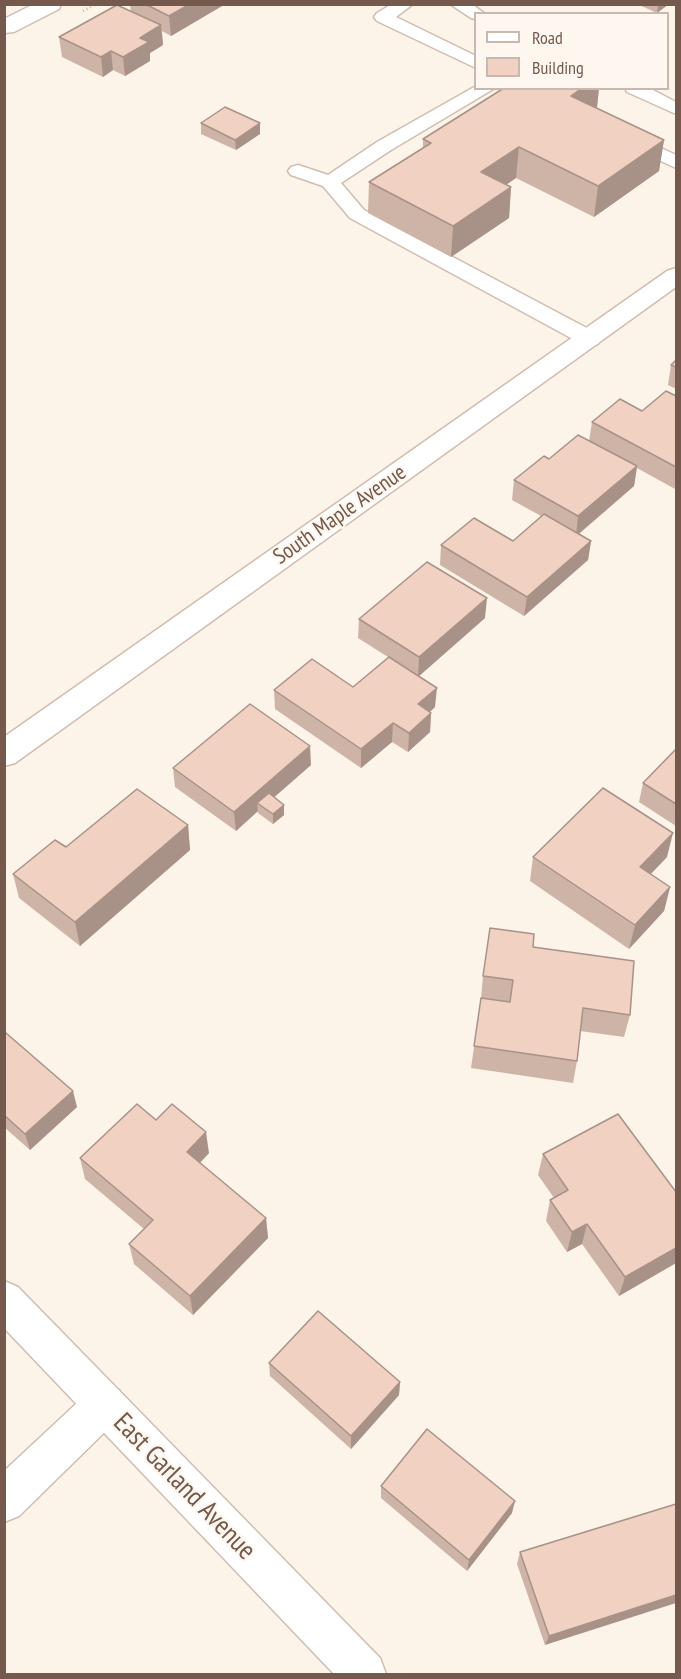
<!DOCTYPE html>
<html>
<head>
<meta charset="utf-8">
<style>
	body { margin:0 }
	#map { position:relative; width:681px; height:1679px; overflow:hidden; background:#fcf3e9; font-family:"PT Sans Narrow",sans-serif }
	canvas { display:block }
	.frame { position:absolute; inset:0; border:6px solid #76594d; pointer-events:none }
	.legend { position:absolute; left:474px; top:12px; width:195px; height:78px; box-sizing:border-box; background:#fef7f0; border:2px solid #c8b8af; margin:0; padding:8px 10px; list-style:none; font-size:18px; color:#76594d }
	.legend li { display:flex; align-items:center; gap:12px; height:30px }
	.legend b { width:30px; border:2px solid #c8b8af }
</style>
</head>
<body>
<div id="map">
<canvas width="681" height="1679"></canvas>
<div class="frame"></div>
<ul class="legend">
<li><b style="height:8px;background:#fff"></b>Road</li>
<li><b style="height:16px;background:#f0d1c2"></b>Building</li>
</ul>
</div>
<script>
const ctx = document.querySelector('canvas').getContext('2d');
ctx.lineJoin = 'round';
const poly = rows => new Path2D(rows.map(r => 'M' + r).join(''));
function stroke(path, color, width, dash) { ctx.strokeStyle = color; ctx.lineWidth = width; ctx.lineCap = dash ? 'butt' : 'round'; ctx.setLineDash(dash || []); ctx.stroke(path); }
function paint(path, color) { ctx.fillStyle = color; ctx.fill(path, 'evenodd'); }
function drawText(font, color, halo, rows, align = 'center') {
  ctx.font = font + ' "PT Sans Narrow",sans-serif'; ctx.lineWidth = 4.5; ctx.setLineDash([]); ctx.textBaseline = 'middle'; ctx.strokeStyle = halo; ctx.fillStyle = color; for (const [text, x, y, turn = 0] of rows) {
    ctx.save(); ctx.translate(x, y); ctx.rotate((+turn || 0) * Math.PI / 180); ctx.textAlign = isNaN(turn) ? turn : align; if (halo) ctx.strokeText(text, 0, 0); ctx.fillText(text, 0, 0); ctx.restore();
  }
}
const service = poly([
	[392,4,413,4,396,17,476,56,476,68,377,21,374,17,377,13,392,4],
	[450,4,472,4,485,14,476,14,476,19,471,18,450,4],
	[476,86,476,88,495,88,391,150,341,183,364,210,598,334,601,339,598,344,590,346,582,344,350,218,323,186,291,175,288,171,291,167,298,165,328,175,377,142,476,86],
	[625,88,649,88,676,102,676,114,627,92,625,88],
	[629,133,676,155,676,168,622,143,620,139,622,135,629,133]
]);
const minor = poly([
	[34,4,61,4,59,9,14,32,4,33,4,19,34,4],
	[105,1384,119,1390,125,1404,119,1418,19,1516,4,1522,4,1471,91,1390,105,1384]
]);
const tertiary = poly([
	[4,1281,18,1287,380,1658,386,1674,334,1674,4,1328,4,1281]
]);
const secondary = poly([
	[676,268,676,287,15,763,4,766,4,737,667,271,676,268]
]);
stroke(service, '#d0bdb1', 3);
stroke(minor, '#d0bdb1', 3);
stroke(tertiary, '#d0bdb1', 3);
stroke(secondary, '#d3bcaf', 3);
stroke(poly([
	[83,11,96,4]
]), '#d6b4a4', 3, [1, 3]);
paint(service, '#fff');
paint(minor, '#fff');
paint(tertiary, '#fff');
paint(secondary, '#fff');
paint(poly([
	[130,4,222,4,222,6,171,36,162,31,163,45,150,53,150,61,125,76,113,70,103,77,62,57,59,37,131,11],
	[637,4,669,4,657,13],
	[504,88,599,88,597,107,596,108,664,140,659,171,594,217,516,178,506,185,511,187,509,218,451,257,368,213,369,182,423,148,423,139],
	[201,123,260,123,260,134,236,150,201,134],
	[671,365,676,367,676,389,668,385],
	[676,396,676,488,675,489,637,468,634,486,579,534,591,541,588,560,524,616,440,565,441,545,513,541,541,516,512,500,514,480,549,459,589,441,592,422,642,411],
	[485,618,419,676,435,707,430,712,431,713,430,732,408,752,392,742,361,768,275,709,274,690,353,687,388,657,358,638,359,619],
	[676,749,676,826,639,802,643,783],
	[311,765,274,797,284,805,284,815,273,824,258,813,258,811,236,831,175,787,173,768],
	[188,825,190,850,80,946,19,898,13,874,66,847],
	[533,857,667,857,651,874,670,887,664,911,629,949,530,881],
	[533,947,630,1015,624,1037,580,1031,577,1061,573,1083,471,1068,481,999,483,976],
	[4,1034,77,1107,30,1150,4,1127],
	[156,1120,209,1153,200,1163,266,1218,268,1238,193,1315,134,1264,129,1244,144,1229,85,1179,80,1158],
	[543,1154,676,1192,676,1263,619,1296,582,1244,567,1252,546,1221,550,1200,554,1198,538,1175],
	[269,1363,400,1382,399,1395,351,1449,270,1376],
	[381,1486,512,1513,467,1571,381,1498],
	[676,1504,545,1645,517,1564,520,1552]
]), '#ceb4a7');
paint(poly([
	[190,4,222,4,222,6,171,36,169,16],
	[658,4,669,4,657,13],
	[161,25,163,45,150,53,150,61,125,76,123,57,140,38],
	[111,51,113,70,103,77,101,57],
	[582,88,599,88,597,107,567,126,571,96],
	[260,123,260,134,236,150,235,140],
	[664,140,659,171,594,217,598,186],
	[519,147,516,178,479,203,481,172],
	[511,187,509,218,451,257,453,226],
	[637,466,634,486,576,536,578,516],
	[591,541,588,560,524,616,527,597],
	[487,598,485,618,418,677,419,657],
	[437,688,435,707,417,723,418,704],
	[431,713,430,732,408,752,409,733],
	[393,723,392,742,361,768,361,749],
	[310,746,311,765,263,807,257,803,258,811,236,831,234,812],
	[284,805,284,815,273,824,273,814],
	[188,825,190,850,80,946,75,922],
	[673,833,667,857,634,891,640,867],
	[670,887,664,911,629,949,635,925],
	[73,1091,77,1107,30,1150,25,1134],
	[206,1132,209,1153,190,1173,187,1152],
	[266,1218,268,1238,193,1315,190,1296],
	[587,1224,582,1244,567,1252,572,1232],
	[676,1248,676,1263,619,1296,625,1277],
	[400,1382,399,1395,351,1449,351,1436],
	[515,1501,512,1513,467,1571,469,1560],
	[676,1595,676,1603,545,1645,549,1636]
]), '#a89288');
const building = poly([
	[145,4,190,4,169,16,145,4],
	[117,5,161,25,140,38,149,42,123,57,111,51,101,57,59,37,117,5],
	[504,88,582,88,571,96,664,140,598,186,519,147,481,172,511,187,453,226,369,182,431,143,423,139,504,88],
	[225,107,260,123,235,140,201,123,225,107],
	[676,360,676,367,671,365,676,360],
	[666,391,676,396,676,467,592,422,620,399,642,411,666,391],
	[578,435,637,466,578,516,514,480,544,456,549,459,578,435],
	[544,514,591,541,527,597,441,545,474,518,513,541,544,514],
	[427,562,487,598,419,657,359,619,427,562],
	[389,657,437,688,418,704,431,713,409,733,393,723,361,749,274,690,312,659,353,687,389,657],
	[250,704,310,746,234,812,173,768,250,704],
	[676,749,676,804,643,783,676,749],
	[603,788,673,833,640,867,670,887,635,925,533,857,603,788],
	[137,789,188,825,75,922,13,874,55,840,66,847,137,789],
	[269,793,284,805,273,814,257,803,269,793],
	[490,928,534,934,533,947,634,961,630,1015,583,1008,577,1061,474,1046,481,998,510,1002,513,980,483,976,490,928],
	[6,1033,73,1091,25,1134,4,1115,4,1034,6,1033],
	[137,1104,156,1120,172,1104,206,1132,187,1152,266,1218,190,1296,129,1244,153,1220,80,1158,137,1104],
	[618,1114,676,1192,676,1248,625,1277,587,1224,572,1232,550,1200,568,1190,543,1154,618,1114],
	[318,1311,400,1382,351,1436,269,1363,318,1311],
	[427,1429,515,1501,469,1560,381,1486,427,1429],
	[676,1504,676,1595,549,1636,520,1552,676,1504]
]);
paint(building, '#f0d1c2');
stroke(building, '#a89288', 1.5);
drawText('22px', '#76594d', '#fef7f0', [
	["South Maple Avenue",340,515,-35]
]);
drawText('27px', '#76594d', '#fef7f0', [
	["East Garland Avenue",184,1487,46]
]);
</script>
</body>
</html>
